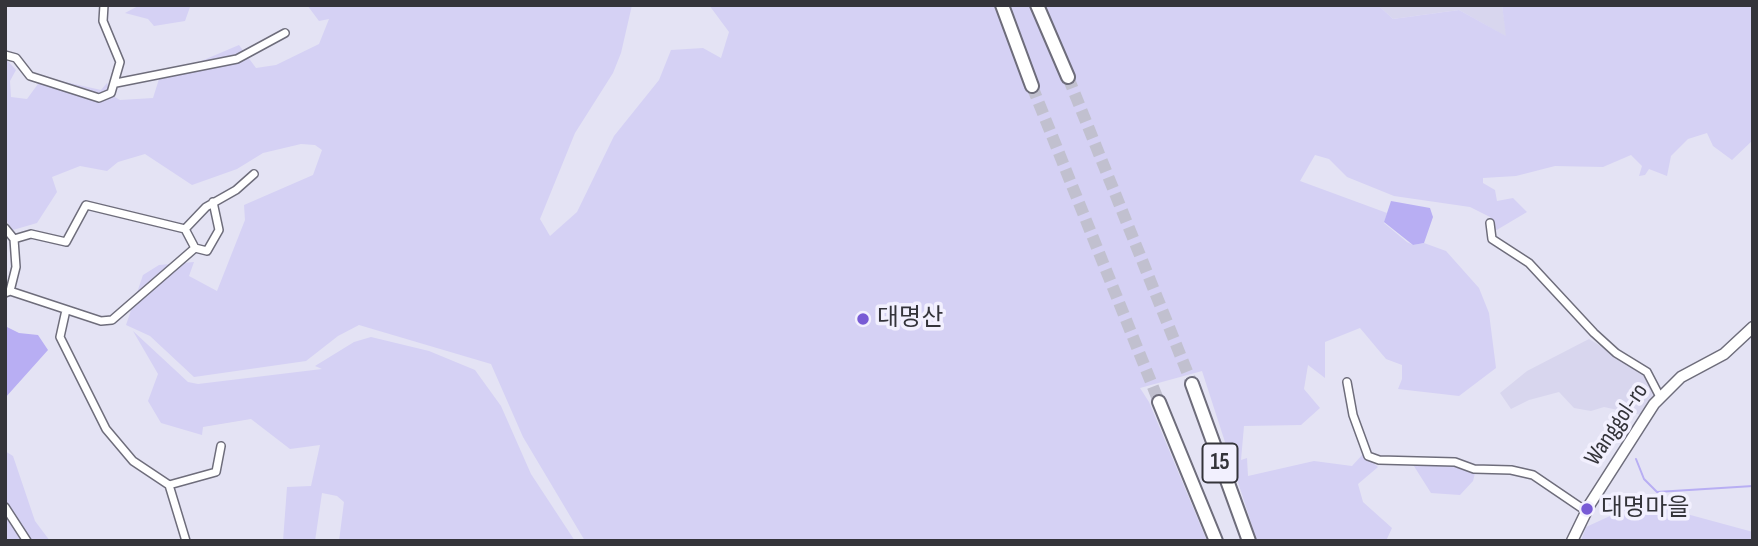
<!DOCTYPE html>
<html>
<head>
<meta charset="utf-8">
<style>
	body { margin:0 }
	#map { position:relative; width:1758px; height:546px; overflow:hidden; background:#e4e3f4; font-family:"Sofia Sans Condensed",sans-serif }
	canvas { display:block }
	.frame { position:absolute; inset:0; border:7px solid #34343a; pointer-events:none }
</style>
</head>
<body>
<div id="map">
<canvas width="1758" height="546"></canvas>
<div class="frame"></div>
</div>
<script>
const ctx = document.querySelector('canvas').getContext('2d');
ctx.lineJoin = 'round';
function paint(path, color) { ctx.fillStyle = color; ctx.fill(path, 'evenodd'); }
const poly = rows => new Path2D(rows.map(r => 'M' + r).join(''));
function stroke(path, color, width, dash) { ctx.strokeStyle = color; ctx.lineWidth = width; ctx.lineCap = dash ? 'butt' : 'round'; ctx.setLineDash(dash || []); ctx.stroke(path); }
function drawText(font, color, halo, rows, align = 'center') {
  ctx.font = font + ' "Sofia Sans Condensed","Noto Sans KR",sans-serif'; ctx.lineWidth = 7; ctx.setLineDash([]); ctx.textBaseline = 'middle'; ctx.strokeStyle = halo; ctx.fillStyle = color; for (const [text, x, y, turn = 0] of rows) {
    ctx.save(); ctx.translate(x, y); ctx.rotate((+turn || 0) * Math.PI / 180); ctx.textAlign = isNaN(turn) ? turn : align; if (halo) ctx.strokeText(text, 0, 0); ctx.fillText(text, 0, 0); ctx.restore();
  }
}
paint(poly([
	[1378,5,1502,5,1507,37,1459,10,1393,19],
	[1589,339,1645,373,1661,389,1641,415,1604,407,1591,411,1574,408,1559,392,1529,400,1511,409,1500,393,1527,371]
]), '#d8d6ee');
paint(poly([
	[140,5,195,5,190,7,185,21,154,26,148,19,125,13],
	[307,5,632,5,621,53,613,73,575,133,540,219,550,236,577,212,614,136,659,80,671,50,703,48,721,58,729,32,709,5,1378,5,1393,19,1459,10,1506,36,1502,5,1753,5,1753,140,1732,160,1713,146,1707,133,1688,139,1671,156,1667,176,1649,169,1645,175,1639,176,1642,166,1631,155,1603,167,1555,166,1516,176,1483,178,1483,183,1495,190,1497,201,1513,198,1527,212,1495,231,1490,217,1470,207,1394,196,1347,177,1329,159,1315,155,1300,181,1387,213,1384,223,1407,242,1413,245,1424,243,1446,251,1479,288,1489,313,1496,368,1459,396,1398,389,1402,379,1402,365,1386,359,1360,328,1325,342,1325,378,1308,365,1304,389,1320,408,1301,425,1244,426,1241,460,1247,458,1248,476,1314,461,1352,466,1363,454,1378,467,1358,484,1363,502,1392,528,1386,541,1257,541,1202,371,1140,388,1149,402,1207,541,585,541,523,437,491,364,359,325,338,336,306,361,194,377,150,336,126,325,143,275,159,265,194,262,189,276,217,291,245,220,244,205,313,175,322,150,315,145,301,144,263,153,237,169,192,185,145,154,118,162,107,171,80,166,52,177,57,192,37,223,13,230,5,219,5,58,16,70,10,81,11,97,27,99,43,77,101,90,107,83,113,96,120,100,153,98,159,79,239,45,256,68,276,65,319,44,329,19,319,21],
	[133,331,188,382,198,384,322,369,315,366,354,342,371,337,429,351,475,370,501,406,531,474,575,541,339,541,344,502,337,496,322,493,315,541,283,541,287,487,311,486,320,445,290,449,251,419,203,427,202,435,161,423,148,401,158,374],
	[5,451,13,456,35,521,50,541,5,541],
	[1412,463,1448,465,1475,473,1473,481,1460,495,1431,493],
	[1650,504,1753,532,1753,541,1581,541,1586,527,1632,506]
]), '#d5d1f4');
paint(poly([
	[1391,201,1430,208,1433,217,1424,243,1413,245,1384,222],
	[5,326,19,333,38,335,48,350,5,398]
]), '#b8aef3');
stroke(poly([
	[1636,459,1644,479,1657,492,1753,486]
]), '#b8aef3', 2);
stroke(poly([
	[1068,77,1192,384],
	[1032,86,1159,402]
]), '#c1c0cf', 12, [12, 6]);
const minor = poly([
	[5,55,16,58,30,76,99,98,111,93,120,62,103,21,104,5],
	[116,83,237,59,285,33],
	[1490,223,1492,239,1529,263,1594,333,1616,353,1647,372,1660,397],
	[5,228,14,239,16,267,10,291],
	[14,239,31,234,66,242,86,205,185,229,206,207,236,190,254,174],
	[195,248,207,251,219,230,213,202],
	[5,293,10,291,101,321,112,320,195,248,185,229],
	[66,310,60,337,106,429,133,461,169,485,186,541],
	[1347,382,1353,415,1368,456,1379,460,1455,462,1474,469,1511,470,1533,475,1586,511],
	[169,485,216,472,221,446],
	[5,507,27,541]
]);
const secondary = poly([
	[1572,541,1590,504,1654,404,1681,377,1724,354,1753,327]
]);
const motorway = poly([
	[1002,5,1032,86],
	[1037,5,1068,77],
	[1192,384,1249,541],
	[1159,402,1216,541]
]);
stroke(minor, '#6e6d7b', 10);
stroke(secondary, '#6e6d7b', 13);
stroke(motorway, '#6e6d7b', 16);
stroke(minor, '#fff', 7);
stroke(secondary, '#fff', 10);
stroke(motorway, '#fff', 12);
for (const [x, y, r, color] of [
	[863,319,7,"#785bd5"],
	[1587,509,7,"#785bd5"]
]) { const dot = new Path2D(); dot.arc(x, y, r, 0, 2 * Math.PI); ctx.fillStyle = color; ctx.fill(dot); stroke(dot, '#f2f0fe', 2.5); }
for (const [x, y, w] of [
	[1220,463,35]
]) { const box = new Path2D(); box.roundRect(x - w / 2, y - 19.5, w, 39, 5); ctx.fillStyle = '#f2f0fe'; ctx.fill(box); stroke(box, '#34343a', 2); }
drawText('bold 23px', '#34343a', null, [
	["15",1220,463]
]);
drawText('24px', '#34343a', '#f2f0fe', [
	["대명산",877,319],
	["대명마을",1601,509]
], 'left');
drawText('24px', '#34343a', '#f2f0fe', [
	["Wanggol-ro",1617,425,-56]
]);
</script>
</body>
</html>
